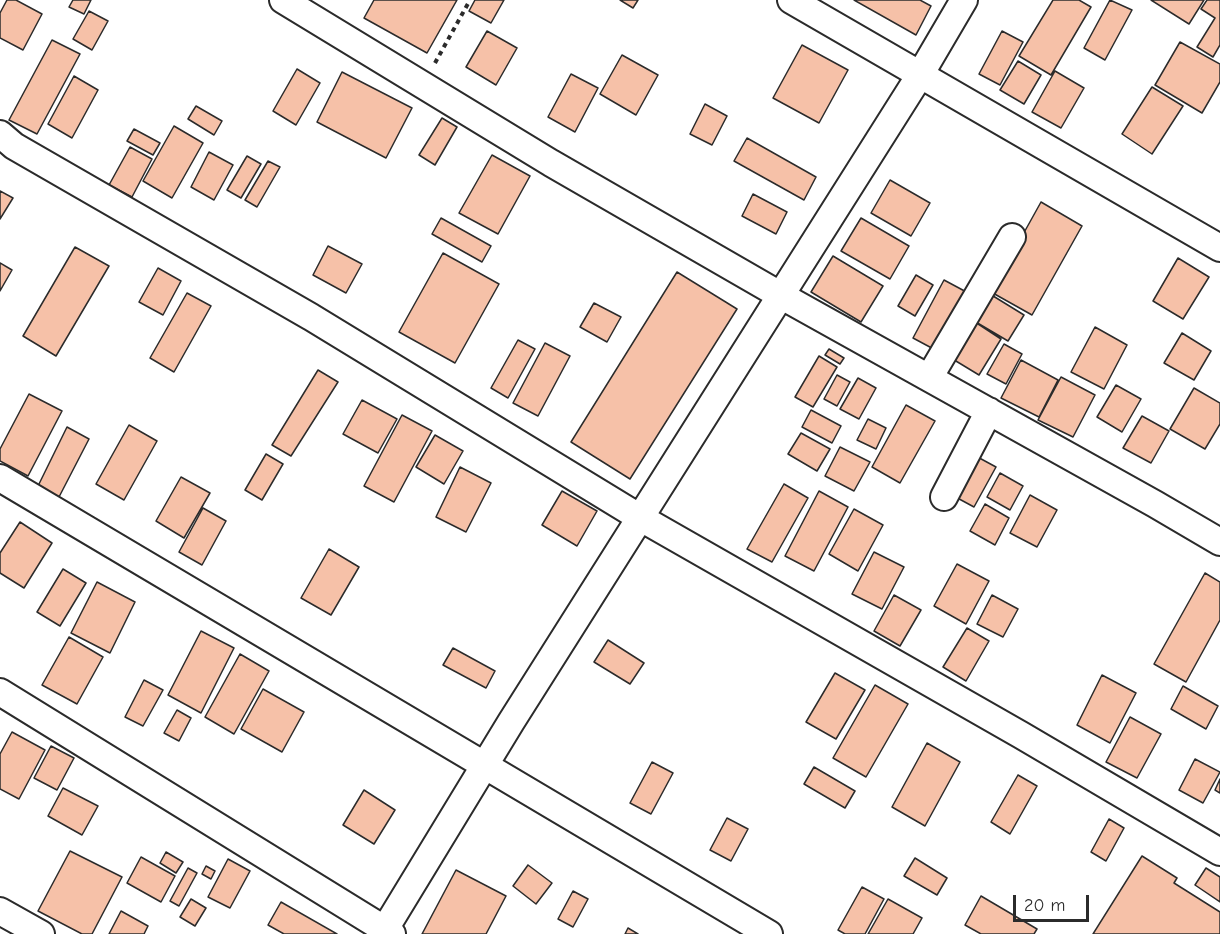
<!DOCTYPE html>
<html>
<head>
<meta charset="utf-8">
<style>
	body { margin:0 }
	#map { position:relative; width:1220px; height:934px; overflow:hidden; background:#fff; font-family:"Comic Neue",sans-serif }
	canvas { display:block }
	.scale { position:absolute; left:1013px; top:895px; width:76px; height:27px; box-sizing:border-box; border:3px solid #2b2b2b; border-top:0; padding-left:8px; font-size:18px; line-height:21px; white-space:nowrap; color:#2b2b2b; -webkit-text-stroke:4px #fff; paint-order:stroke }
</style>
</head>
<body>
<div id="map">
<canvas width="1220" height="934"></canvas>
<div class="scale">20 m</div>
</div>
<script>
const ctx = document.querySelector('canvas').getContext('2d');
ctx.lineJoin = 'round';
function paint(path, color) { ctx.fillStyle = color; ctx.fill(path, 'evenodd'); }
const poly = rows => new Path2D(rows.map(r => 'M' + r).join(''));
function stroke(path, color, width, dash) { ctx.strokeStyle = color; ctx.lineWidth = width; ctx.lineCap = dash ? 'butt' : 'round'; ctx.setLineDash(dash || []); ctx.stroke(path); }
const building = poly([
	[7,0,16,0,42,14,23,50,0,38,0,13,7,0],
	[73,0,91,0,84,14,69,7,73,0],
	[374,0,457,0,427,53,364,18,374,0],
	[475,0,504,0,491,23,469,11,475,0],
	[620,0,638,0,633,8,620,0],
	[854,0,920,0,931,6,916,35,854,0],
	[1053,0,1079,0,1091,7,1051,75,1019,56,1053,0],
	[1110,0,1132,10,1105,60,1084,48,1110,0],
	[1151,0,1204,0,1189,24,1151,0],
	[1207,0,1220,0,1220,45,1213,57,1197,47,1215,18,1201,9,1207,0],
	[89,11,108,21,92,50,73,39,89,11],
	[487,31,517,48,496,85,466,67,487,31],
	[1002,31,1023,42,1000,85,979,74,1002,31],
	[52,40,80,54,37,134,9,120,52,40],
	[1180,42,1220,64,1220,82,1202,113,1155,85,1180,42],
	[802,45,848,70,819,123,773,98,802,45],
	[622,55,658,75,636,115,600,94,622,55],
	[1018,61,1041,75,1024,104,1000,90,1018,61],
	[297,69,320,83,296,125,273,111,297,69],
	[1055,71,1084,88,1061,128,1032,112,1055,71],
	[342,72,412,108,386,158,317,122,342,72],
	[571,74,598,88,575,132,548,117,571,74],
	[74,76,98,90,72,138,48,124,74,76],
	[1152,87,1183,106,1152,154,1122,134,1152,87],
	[705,104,727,116,712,145,690,134,705,104],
	[196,106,222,121,214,135,188,119,196,106],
	[442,118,457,127,435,165,419,155,442,118],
	[174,126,203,143,172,198,143,181,174,126],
	[134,129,160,143,153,155,127,141,134,129],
	[747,138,816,177,804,200,734,161,747,138],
	[130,147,152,159,132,197,109,185,130,147],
	[209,152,233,165,214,200,191,187,209,152],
	[492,155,530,176,498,234,459,213,492,155],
	[247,156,261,164,241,198,227,190,247,156],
	[268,161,280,167,257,207,245,200,268,161],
	[890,180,930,203,911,236,871,213,890,180],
	[0,191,13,198,0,219,0,191],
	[753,194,787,212,776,234,742,216,753,194],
	[1041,202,1082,226,1032,315,991,292,1041,202],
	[441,218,491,246,482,262,432,234,441,218],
	[861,218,909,246,890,279,841,251,861,218],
	[328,246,362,264,346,293,313,275,328,246],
	[75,247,109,266,56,356,23,336,75,247],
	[443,253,499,284,455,363,399,332,443,253],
	[833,256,883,286,861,322,811,292,833,256],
	[1178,258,1209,277,1183,319,1153,301,1178,258],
	[0,263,12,270,0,291,0,263],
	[158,268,181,281,163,315,139,302,158,268],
	[677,272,737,309,630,479,571,442,677,272],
	[916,275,933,285,915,316,898,306,916,275],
	[944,280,972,295,941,353,913,338,944,280],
	[985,291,1024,315,1008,341,969,318,985,291],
	[187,293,211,306,174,372,150,358,187,293],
	[594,303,621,317,607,342,580,327,594,303],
	[969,318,1001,339,979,375,946,355,969,318],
	[1095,327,1127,345,1104,389,1071,372,1095,327],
	[1182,333,1211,351,1194,380,1164,363,1182,333],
	[518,340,535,349,508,398,491,388,518,340],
	[545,343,570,356,538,416,513,403,545,343],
	[1004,344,1022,354,1006,384,987,374,1004,344],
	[829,349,844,358,840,364,825,355,829,349],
	[819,356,837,367,813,407,795,397,819,356],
	[1021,360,1058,380,1039,417,1001,398,1021,360],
	[318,370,338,382,291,456,272,445,318,370],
	[837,375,850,382,837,406,824,399,837,375],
	[1061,377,1095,395,1073,437,1038,420,1061,377],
	[858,378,876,388,859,419,840,409,858,378],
	[1116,385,1141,399,1122,432,1097,417,1116,385],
	[1194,388,1220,403,1220,424,1205,449,1170,429,1194,388],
	[29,394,62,411,28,476,0,461,0,449,29,394],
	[362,400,397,419,378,453,343,434,362,400],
	[906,405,935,421,900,483,872,467,906,405],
	[811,410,841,426,832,443,802,427,811,410],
	[402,415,432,431,394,502,364,486,402,415],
	[1142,416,1169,431,1151,463,1123,448,1142,416],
	[868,419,886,428,876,449,857,440,868,419],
	[129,425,157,441,124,500,96,484,129,425],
	[67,427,89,439,59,497,38,486,67,427],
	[801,433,830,449,817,471,788,454,801,433],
	[435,435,463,451,444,484,416,467,435,435],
	[840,447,870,462,854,491,825,476,840,447],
	[266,454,283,464,262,500,245,490,266,454],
	[972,454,996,467,974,507,950,494,972,454],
	[460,467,491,483,466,532,436,517,460,467],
	[1000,473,1023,486,1010,510,987,497,1000,473],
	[181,477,210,493,184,538,156,521,181,477],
	[784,484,808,498,772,562,747,549,784,484],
	[562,491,597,511,577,546,542,525,562,491],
	[819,491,848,507,814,571,785,556,819,491],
	[1030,495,1057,510,1037,547,1010,533,1030,495],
	[985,504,1009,518,995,545,970,531,985,504],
	[203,508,226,521,202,565,179,552,203,508],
	[854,509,883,525,858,571,829,554,854,509],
	[20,522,52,543,24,588,0,573,0,553,20,522],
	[329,549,359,567,331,615,301,598,329,549],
	[874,552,904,567,882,609,852,594,874,552],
	[957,564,989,581,966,624,934,606,957,564],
	[63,569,86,583,60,626,37,612,63,569],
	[1205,573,1220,582,1220,620,1186,682,1154,664,1205,573],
	[97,582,135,602,110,653,71,633,97,582],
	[894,595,921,610,900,646,874,631,894,595],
	[992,595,1018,609,1003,637,977,624,992,595],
	[967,628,989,641,966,681,943,667,967,628],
	[201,631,234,648,201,713,168,695,201,631],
	[69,637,103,657,77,704,42,685,69,637],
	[608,640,644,663,630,684,594,662,608,640],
	[453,648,495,671,486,688,443,665,453,648],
	[240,654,269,671,234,734,205,717,240,654],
	[835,673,865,690,836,739,806,722,835,673],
	[1102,675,1136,693,1110,743,1077,725,1102,675],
	[144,680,163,690,143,726,125,717,144,680],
	[875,685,908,704,866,777,833,758,875,685],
	[1183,686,1218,706,1206,729,1171,709,1183,686],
	[263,689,304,712,282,752,241,729,263,689],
	[177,710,191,718,179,741,164,733,177,710],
	[1130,717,1161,734,1137,778,1106,762,1130,717],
	[12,732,45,750,19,799,0,789,0,754,12,732],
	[927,743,960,762,925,826,892,807,927,743],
	[51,746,74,758,57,790,34,778,51,746],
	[1195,759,1220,772,1203,803,1179,790,1195,759],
	[652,762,673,773,651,814,630,803,652,762],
	[814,767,855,791,845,808,804,784,814,767],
	[1018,775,1037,786,1010,834,991,822,1018,775],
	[1220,779,1220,793,1215,790,1220,779],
	[63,788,98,806,82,835,48,816,63,788],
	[364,790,395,810,374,844,343,825,364,790],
	[727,818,748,829,731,861,710,850,727,818],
	[1109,819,1124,828,1106,861,1091,852,1109,819],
	[70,851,122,877,92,934,82,934,38,911,70,851],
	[166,852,183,862,176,873,160,863,166,852],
	[1142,856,1177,878,1174,883,1220,912,1220,934,1093,934,1142,856],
	[141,857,175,876,161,902,127,883,141,857],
	[915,858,947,878,937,895,904,876,915,858],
	[228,859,250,871,230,908,208,897,228,859],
	[528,865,552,883,536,904,513,886,528,865],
	[206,866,215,871,211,879,202,874,206,866],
	[188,868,197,873,179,906,170,901,188,868],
	[1206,868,1220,877,1220,902,1195,885,1206,868],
	[456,870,506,896,486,934,422,934,456,870],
	[862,887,884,899,865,934,845,934,838,930,862,887],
	[573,891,588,899,573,927,558,919,573,891],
	[981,896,1037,929,1034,934,981,934,965,925,981,896],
	[191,899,206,908,195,926,180,917,191,899],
	[888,899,922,918,913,934,868,934,888,899],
	[281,902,337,934,284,934,268,925,281,902],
	[121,911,148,926,144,934,109,934,121,911],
	[628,928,638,934,625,934,628,928]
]);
paint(building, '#f6c1a8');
stroke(building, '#2b2b2b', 1.5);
const minor = poly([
	[283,0,551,163,780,295,1155,504,1220,542],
	[791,0,1220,248],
	[0,134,14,146,311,317,639,517,1021,735,1220,852],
	[929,378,1012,237],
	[0,478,769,934],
	[944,497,989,411],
	[0,692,392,934],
	[0,911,41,934],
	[382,934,511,722,920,75,964,0]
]);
stroke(minor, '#2b2b2b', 30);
stroke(poly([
	[435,63,470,0]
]), '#2b2b2b', 4, [4.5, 4.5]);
stroke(minor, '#fff', 26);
</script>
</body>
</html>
